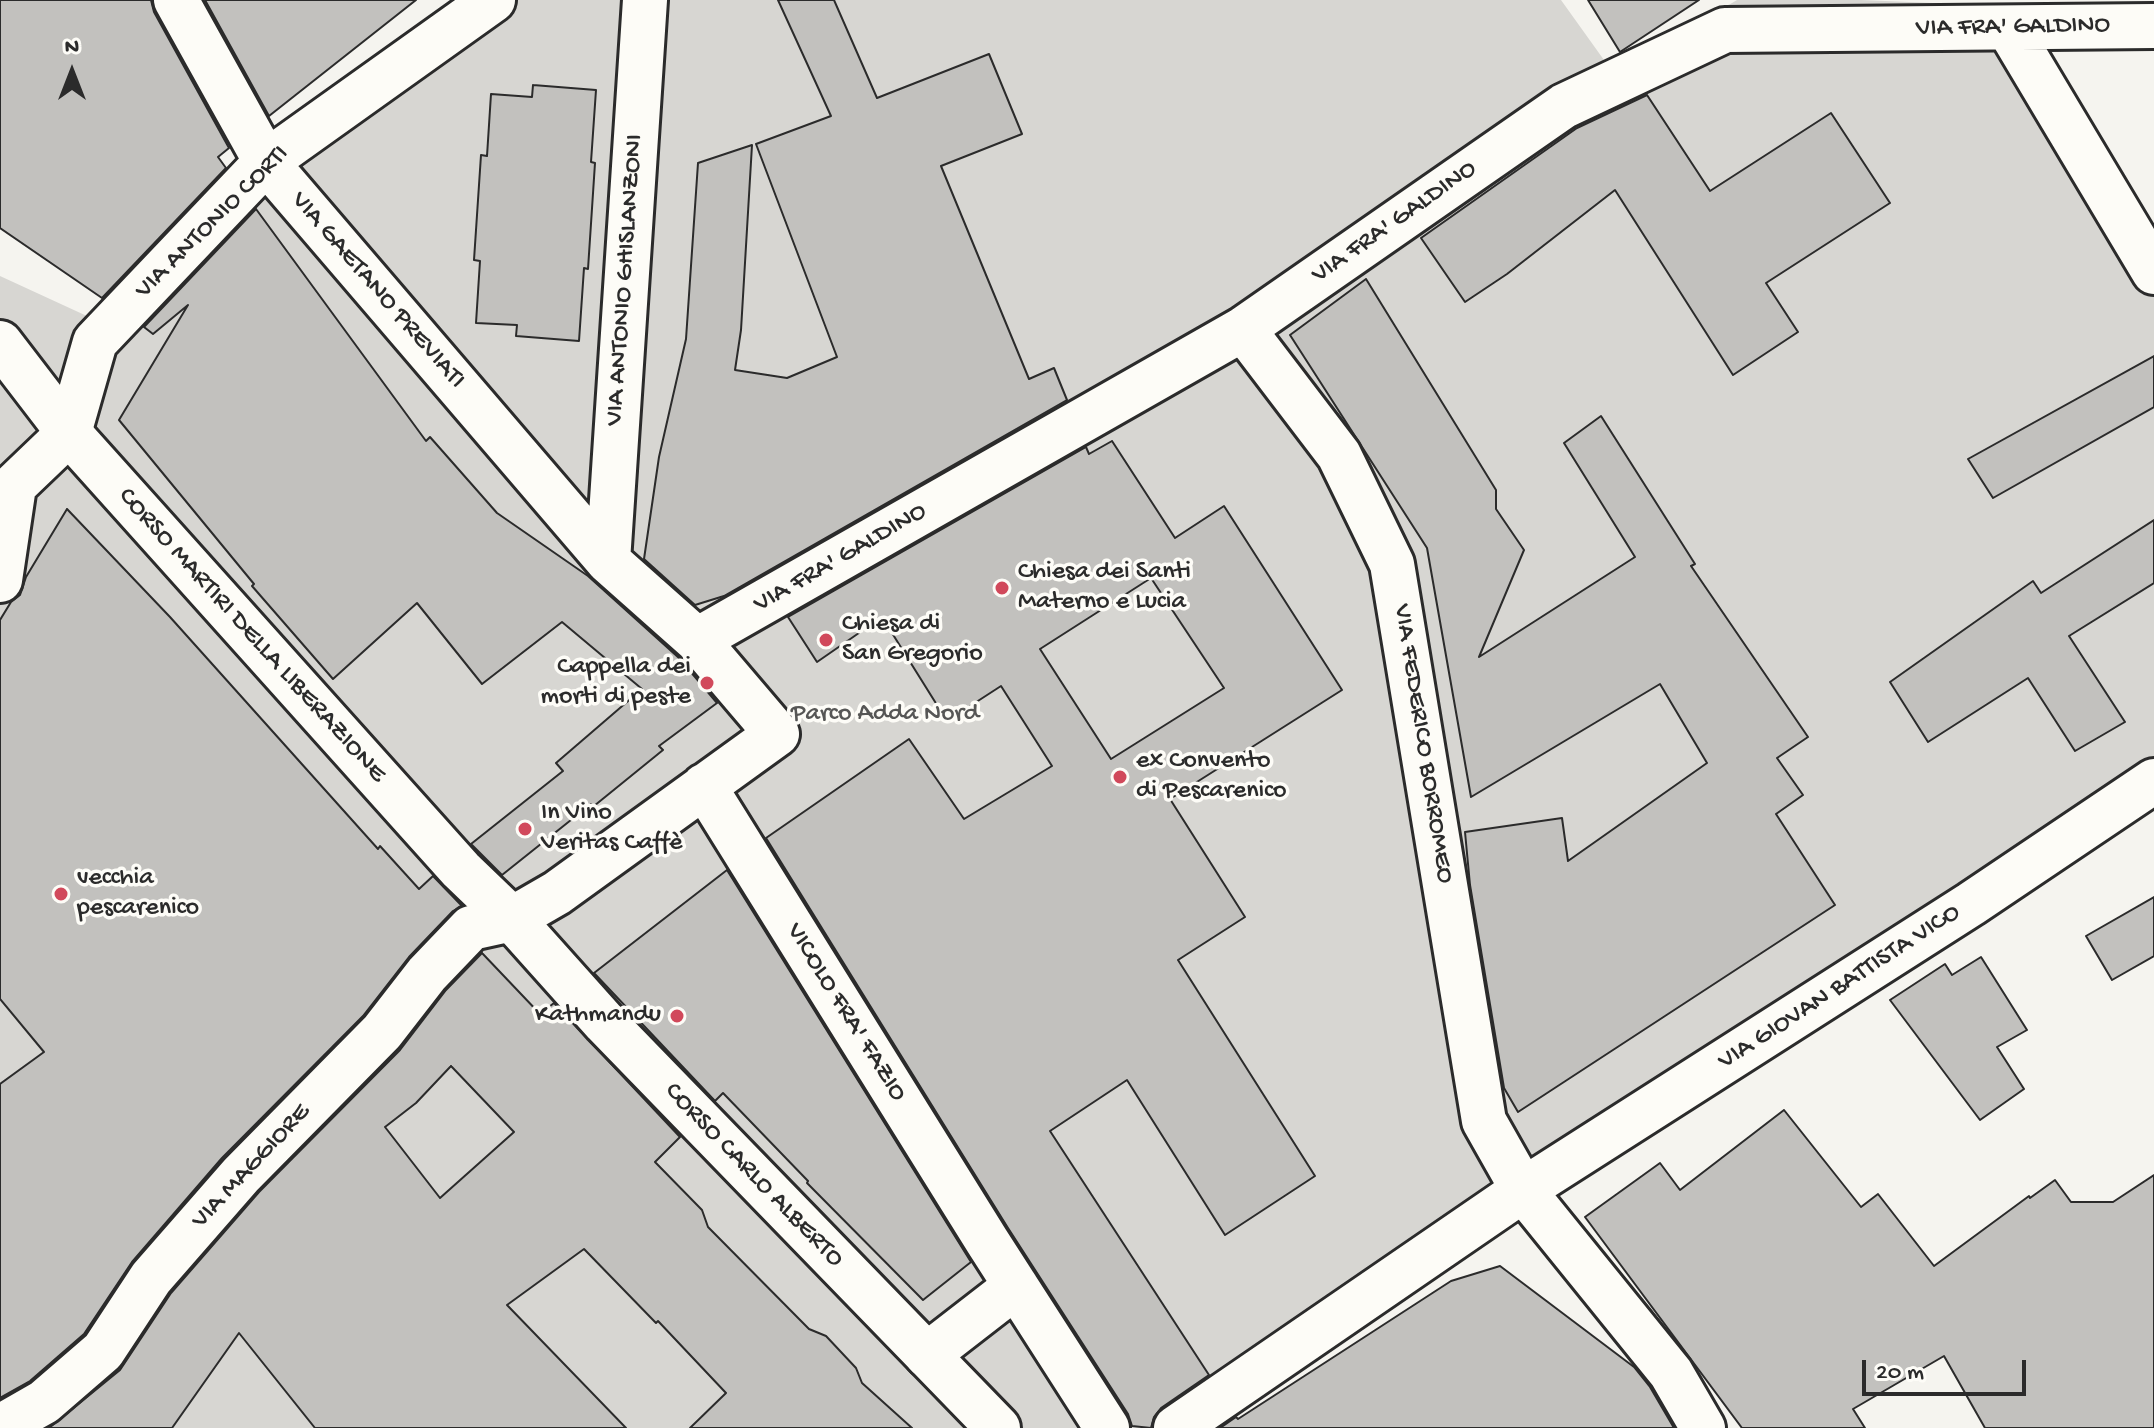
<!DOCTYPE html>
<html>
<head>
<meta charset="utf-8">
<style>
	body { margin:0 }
	#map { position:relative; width:2154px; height:1428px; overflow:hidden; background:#f5f4ef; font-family:"Gochi Hand",sans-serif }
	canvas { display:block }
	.north { position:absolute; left:32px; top:32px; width:80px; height:80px; -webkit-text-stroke:6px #fdfcf7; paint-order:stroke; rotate:0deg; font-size:22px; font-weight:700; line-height:32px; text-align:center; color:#2b2b2b }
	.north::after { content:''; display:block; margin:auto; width:28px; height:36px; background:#2b2b2b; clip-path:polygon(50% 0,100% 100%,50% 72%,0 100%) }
	.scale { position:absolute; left:1862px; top:1360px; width:164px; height:36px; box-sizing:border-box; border:4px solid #2b2b2b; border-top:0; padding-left:10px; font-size:24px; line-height:28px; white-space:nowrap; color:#2b2b2b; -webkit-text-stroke:6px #fdfcf7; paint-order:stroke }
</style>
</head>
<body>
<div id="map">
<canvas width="2154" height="1428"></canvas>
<div class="north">N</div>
<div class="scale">20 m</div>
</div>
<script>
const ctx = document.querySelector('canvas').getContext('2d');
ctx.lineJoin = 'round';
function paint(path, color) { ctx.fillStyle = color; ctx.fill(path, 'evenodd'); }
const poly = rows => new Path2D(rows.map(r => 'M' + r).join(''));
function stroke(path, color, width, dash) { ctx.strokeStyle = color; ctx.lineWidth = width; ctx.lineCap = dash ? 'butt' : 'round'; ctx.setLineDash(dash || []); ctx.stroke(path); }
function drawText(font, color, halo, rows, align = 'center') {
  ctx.font = font + ' "Gochi Hand",sans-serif'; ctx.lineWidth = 7; ctx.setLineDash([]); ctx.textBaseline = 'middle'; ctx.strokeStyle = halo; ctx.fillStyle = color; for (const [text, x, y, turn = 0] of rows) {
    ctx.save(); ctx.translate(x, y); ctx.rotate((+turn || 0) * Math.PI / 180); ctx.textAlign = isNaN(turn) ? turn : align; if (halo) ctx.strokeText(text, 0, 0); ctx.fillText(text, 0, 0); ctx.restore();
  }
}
paint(poly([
	[504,0,1561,0,1614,74,1737,0,1861,0,2005,6,2154,240,2154,787,1209,1428,0,1428,0,276,126,334,264,153]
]), '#d7d6d2');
const building = poly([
	[0,0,151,0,154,12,229,148,218,157,226,168,102,298,0,228,0,0],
	[205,0,416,0,269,116,205,0],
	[778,0,834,0,877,98,989,54,1022,134,941,166,1029,379,1054,368,1067,400,724,596,695,605,644,559,659,457,686,339,698,163,752,145,741,330,735,370,787,378,837,357,756,144,831,116,778,0],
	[1588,0,1699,0,1620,52,1588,0],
	[533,85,596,90,591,162,595,163,588,269,584,268,579,341,516,336,517,325,476,323,480,261,474,260,481,155,487,156,491,94,532,97,533,85],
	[1647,95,1710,191,1831,113,1890,203,1766,283,1798,332,1733,375,1615,190,1507,274,1465,302,1421,238,1577,128,1647,95],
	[256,209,426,441,430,437,497,513,588,576,679,658,717,703,659,746,663,750,594,806,591,804,502,875,471,844,563,771,556,763,642,689,562,622,482,684,417,603,333,679,252,586,254,584,119,420,188,305,153,334,144,327,256,209],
	[1366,279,1496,490,1496,509,1524,550,1479,657,1635,557,1564,443,1601,416,1695,564,1691,566,1808,737,1777,758,1803,795,1776,814,1835,905,1518,1112,1504,1088,1470,885,1465,832,1562,818,1568,861,1707,763,1660,684,1471,797,1427,548,1290,335,1366,279],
	[2154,356,2154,407,1993,498,1968,459,2154,356],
	[1112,441,1175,538,1224,506,1342,690,1170,799,1245,917,1178,960,1315,1176,1225,1235,1127,1080,1050,1131,1209,1375,1161,1408,1154,1417,1151,1428,1132,1426,1128,1414,1008,1228,766,838,909,739,964,819,1052,766,1001,686,947,721,882,617,817,662,788,617,1086,447,1089,454,1112,441],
	[1151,578,1224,688,1111,759,1040,649,1151,578],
	[67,509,170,617,378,849,380,846,419,889,433,876,462,906,453,911,409,957,363,1016,222,1158,132,1262,84,1334,30,1381,0,1398,0,1084,44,1052,0,999,0,620,11,602,20,595,26,577,67,509],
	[2154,520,2154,583,2069,636,2125,722,2075,751,2028,678,1928,742,1890,682,2033,581,2041,593,2154,520],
	[727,870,971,1262,923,1300,807,1183,808,1181,723,1093,715,1101,594,973,727,870],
	[2154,897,2154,956,2112,980,2086,936,2154,897],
	[482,953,540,1014,554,1003,680,1137,655,1162,702,1210,708,1227,809,1329,826,1336,856,1368,862,1383,912,1428,690,1428,726,1393,658,1321,656,1323,584,1249,507,1305,626,1428,315,1428,239,1333,172,1428,49,1428,120,1370,171,1293,259,1192,400,1050,446,990,482,953],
	[451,1066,514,1132,440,1198,385,1127,416,1103,451,1066],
	[1981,957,2027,1030,1997,1047,2024,1089,1980,1120,1890,1000,1945,964,1952,975,1981,957],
	[1784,1110,1861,1207,1878,1194,1934,1266,2029,1196,2030,1198,2055,1180,2071,1202,2113,1202,2154,1175,2154,1428,1985,1428,1944,1356,1853,1409,1865,1428,1742,1428,1585,1217,1660,1163,1680,1190,1784,1110],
	[1500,1266,1634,1367,1650,1387,1674,1428,1220,1428,1236,1417,1238,1419,1451,1281,1500,1266]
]);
paint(building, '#c2c1be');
stroke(building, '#2b2b2b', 2);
const minor = poly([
	[2009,29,2154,272],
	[1243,329,1339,455,1392,564,1484,1121,1523,1190,1671,1373,1703,1428],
	[0,499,69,433,95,342,266,162,493,0],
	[608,561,645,0],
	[0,580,14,486],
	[697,640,1243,329,1564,106,1725,30,2154,26],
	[704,786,987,1241,1107,1428],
	[927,1355,1016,1286],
	[0,1427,44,1402,103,1351,151,1278,241,1175,382,1032,427,974,471,928,512,919,557,893,777,734,697,640,608,561,266,162,176,0],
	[1176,1428,1523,1190,1971,904,2154,781]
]);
const major = poly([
	[0,343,69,433,461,870,512,919,605,1023,998,1428]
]);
stroke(minor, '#2b2b2b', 50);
stroke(major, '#2b2b2b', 50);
stroke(minor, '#fdfcf7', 44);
stroke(major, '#fdfcf7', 44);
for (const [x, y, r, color] of [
	[1002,588,8,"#d1495b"],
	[826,640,8,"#d1495b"],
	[707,683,8,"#d1495b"],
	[1120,777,8,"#d1495b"],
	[525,829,8,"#d1495b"],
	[61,894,8,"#d1495b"],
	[677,1016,8,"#d1495b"]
]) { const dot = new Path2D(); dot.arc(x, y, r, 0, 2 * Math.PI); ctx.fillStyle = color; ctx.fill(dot); stroke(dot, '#fdfcf7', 3); }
drawText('26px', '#2b2b2b', '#fdfcf7', [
	["VIA FRA' GALDINO",2013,28,-1],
	["VIA ANTONIO CORTI",213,223,-45],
	["VIA FRA' GALDINO",1395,223,-35],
	["VIA ANTONIO GHISLANZONI",626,280,-86],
	["VIA GAETANO PREVIATI",377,291,49],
	["VIA FRA' GALDINO",841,559,-30],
	["CORSO MARTIRI DELLA LIBERAZIONE",251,636,48],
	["VIA FEDERICO BORROMEO",1422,744,81],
	["VIA GIOVAN BATTISTA VICO",1840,988,-33],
	["VICOLO FRA' FAZIO",845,1013,58],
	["VIA MAGGIORE",252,1167,-47],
	["CORSO CARLO ALBERTO",753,1176,46]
]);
drawText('26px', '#2b2b2b', '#fdfcf7', [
	["Chiesa dei Santi",1018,573],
	["Materno e Lucia",1018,603],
	["Chiesa di",842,625],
	["San Gregorio",842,655],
	["Cappella dei",691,668,"right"],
	["morti di peste",691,698,"right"],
	["ex Convento",1136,762],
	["di Pescarenico",1136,792],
	["In Vino",541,814],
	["Veritas Caffè",541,844],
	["vecchia",77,879],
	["pescarenico",77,909],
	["Kathmandu",661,1016,"right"]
], 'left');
drawText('26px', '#565655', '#fdfcf7', [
	["Parco Adda Nord",885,715]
]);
</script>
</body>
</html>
